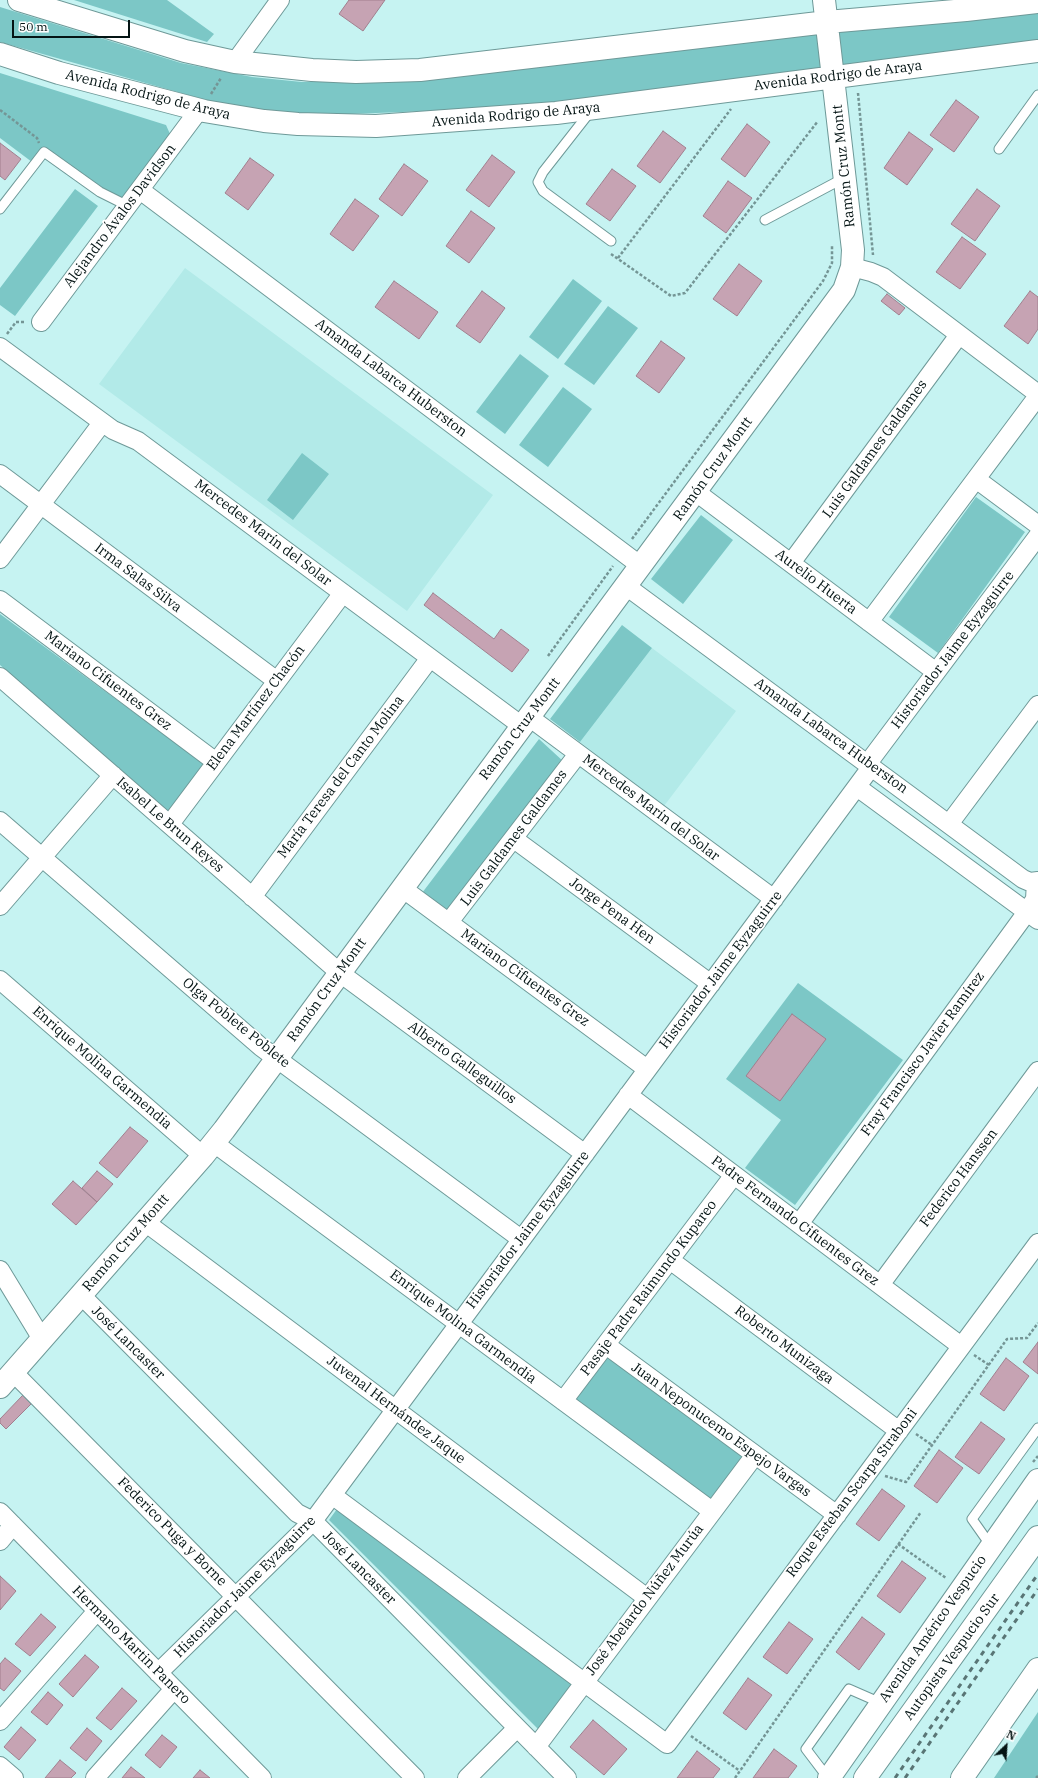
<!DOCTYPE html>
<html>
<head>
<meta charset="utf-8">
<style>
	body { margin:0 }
	#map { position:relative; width:1038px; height:1778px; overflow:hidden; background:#c6f3f2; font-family:"IBM Plex Serif",serif }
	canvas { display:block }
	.north { position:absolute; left:986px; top:1726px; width:40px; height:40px; -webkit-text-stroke:3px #fff; paint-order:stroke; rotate:25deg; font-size:11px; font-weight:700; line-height:16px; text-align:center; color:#041414 }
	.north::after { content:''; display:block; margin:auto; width:14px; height:18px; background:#041414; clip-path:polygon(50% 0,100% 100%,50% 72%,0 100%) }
	.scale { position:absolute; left:12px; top:20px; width:118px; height:18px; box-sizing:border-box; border:2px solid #041414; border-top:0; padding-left:5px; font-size:12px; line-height:14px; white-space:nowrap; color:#041414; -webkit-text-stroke:3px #fff; paint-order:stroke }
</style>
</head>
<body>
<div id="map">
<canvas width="1038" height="1778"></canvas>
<div class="north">N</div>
<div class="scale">50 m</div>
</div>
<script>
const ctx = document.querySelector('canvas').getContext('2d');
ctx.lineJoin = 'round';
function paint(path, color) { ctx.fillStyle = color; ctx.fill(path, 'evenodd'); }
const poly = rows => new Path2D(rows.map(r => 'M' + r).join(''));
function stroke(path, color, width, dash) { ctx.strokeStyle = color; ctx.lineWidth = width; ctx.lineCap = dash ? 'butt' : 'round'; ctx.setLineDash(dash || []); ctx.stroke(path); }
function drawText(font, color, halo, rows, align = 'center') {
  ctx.font = font + ' "IBM Plex Serif",serif'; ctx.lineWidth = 3.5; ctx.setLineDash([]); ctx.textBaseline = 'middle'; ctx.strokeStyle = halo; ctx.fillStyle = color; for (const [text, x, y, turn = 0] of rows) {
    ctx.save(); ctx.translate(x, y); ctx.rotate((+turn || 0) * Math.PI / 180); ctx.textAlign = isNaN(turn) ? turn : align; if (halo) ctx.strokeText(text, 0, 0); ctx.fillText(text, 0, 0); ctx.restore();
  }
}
paint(poly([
	[185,268,493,495,407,611,99,384],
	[652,648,736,711,664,806,580,742]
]), '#b2eae8');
paint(poly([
	[74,0,167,0,214,34,207,42],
	[0,7,181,63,252,77,302,82,372,82,1038,9,1038,44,555,106,325,115,268,112,206,100,0,42],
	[0,73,166,125,170,134,116,206,42,150,32,162,0,138],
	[75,189,98,206,15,316,0,305,0,288],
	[573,279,602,301,558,359,529,337],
	[608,306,638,328,594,385,564,364],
	[520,354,549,376,505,434,476,412],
	[563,387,592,409,548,467,519,445],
	[302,453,329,474,293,520,267,500],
	[976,497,1025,532,938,653,889,617],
	[701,515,733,540,683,604,651,579],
	[0,614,204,764,168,811,0,665],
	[622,625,652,648,580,742,550,719],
	[539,739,564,762,449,915,422,893],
	[798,983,903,1060,795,1205,745,1168,781,1120,726,1079],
	[609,1351,748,1456,711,1504,569,1402],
	[337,1509,572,1684,538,1729,329,1520],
	[1038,1712,1038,1778,994,1778]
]), '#7cc7c6');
const building = poly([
	[349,0,385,0,363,31,339,14,349,0],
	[956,100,979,117,954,152,930,135,956,100],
	[747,124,770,142,745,177,721,159,747,124],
	[663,131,686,148,660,183,637,166,663,131],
	[909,132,933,149,907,185,884,168,909,132],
	[0,143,21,159,5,180,0,176,0,143],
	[492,155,515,172,489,207,466,190,492,155],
	[250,158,274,175,248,210,225,193,250,158],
	[404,164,428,181,402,216,379,199,404,164],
	[612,169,636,186,610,221,586,204,612,169],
	[728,181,752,198,726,233,703,216,728,181],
	[977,189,1000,206,975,241,951,224,977,189],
	[355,199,379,216,353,251,330,234,355,199],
	[471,211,495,228,469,263,446,246,471,211],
	[962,237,986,254,960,289,936,272,962,237],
	[739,264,762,281,737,316,713,299,739,264],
	[394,281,438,312,419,339,375,307,394,281],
	[482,291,505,308,480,343,456,326,482,291],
	[1030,291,1038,297,1038,329,1028,344,1004,326,1030,291],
	[887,294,905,308,899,315,881,301,887,294],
	[661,341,685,358,659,393,636,376,661,341],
	[433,593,494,639,501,629,529,650,512,672,424,605,433,593],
	[792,1014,826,1039,780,1101,746,1076,792,1014],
	[130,1127,148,1141,117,1178,99,1163,130,1127],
	[97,1171,113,1184,97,1202,82,1188,97,1171],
	[73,1181,97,1202,76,1225,52,1204,73,1181],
	[1038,1342,1038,1374,1023,1362,1038,1342],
	[1006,1358,1029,1376,1004,1411,980,1394,1006,1358],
	[23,1395,31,1404,6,1429,0,1423,0,1419,23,1395],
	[981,1422,1005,1439,979,1474,955,1457,981,1422],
	[939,1450,963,1468,937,1503,914,1486,939,1450],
	[882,1489,905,1506,879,1541,856,1524,882,1489],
	[902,1561,926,1578,900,1613,877,1596,902,1561],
	[0,1576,16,1591,0,1610,0,1576],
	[41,1614,56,1627,30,1656,15,1644,41,1614],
	[862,1617,885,1634,859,1670,836,1652,862,1617],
	[789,1622,813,1639,787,1674,763,1657,789,1622],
	[85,1655,99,1667,73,1697,59,1684,85,1655],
	[5,1658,21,1671,4,1691,0,1688,0,1664,5,1658],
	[748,1678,772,1695,746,1730,723,1713,748,1678],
	[122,1688,137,1701,111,1730,96,1718,122,1688],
	[48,1692,63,1705,47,1725,31,1712,48,1692],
	[593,1720,627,1749,604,1775,570,1747,593,1720],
	[21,1727,36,1740,19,1760,4,1747,21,1727],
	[87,1728,102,1741,86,1761,70,1748,87,1728],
	[162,1735,177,1747,160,1768,145,1755,162,1735],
	[774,1749,797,1766,788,1778,753,1778,774,1749],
	[697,1751,720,1769,713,1778,677,1778,697,1751],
	[60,1760,76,1773,71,1778,45,1778,60,1760],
	[131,1767,145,1778,122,1778,131,1767],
	[200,1770,210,1778,193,1778,200,1770]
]);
paint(building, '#c6a3b3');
stroke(building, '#a17f8e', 1);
const lane = poly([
	[590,112,543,172,538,182,543,191,611,241],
	[999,149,1038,95],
	[0,209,44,152,100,192,128,206],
	[765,220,844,178],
	[991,1546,972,1519,1038,1428],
	[828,1778,806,1749,849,1689,881,1703]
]);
const street = poly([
	[235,62,280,0],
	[140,190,641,566],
	[852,267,871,272,883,277,1038,394],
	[41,322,199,110],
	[0,347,113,430,138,441,522,726],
	[0,474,277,681],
	[976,479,1038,525],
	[696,492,936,672],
	[0,559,102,423],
	[791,563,959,335],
	[626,586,1023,879,1030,882,1038,881],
	[0,600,216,762],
	[869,622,1038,396],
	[0,677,340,973,585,1154],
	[529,717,774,899],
	[868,763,1038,536],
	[857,787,1038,920],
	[0,821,261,1047,521,1239],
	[170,824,343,593],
	[949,824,1038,705],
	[514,839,711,984],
	[402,888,647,1069],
	[252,897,430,658],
	[0,906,113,775],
	[449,922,578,754],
	[0,980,203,1156],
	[628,1095,961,1346],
	[214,1143,712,1511],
	[145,1222,647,1598],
	[799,1224,1027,912,1035,899,1036,882],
	[670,1260,899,1431],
	[0,1270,42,1339],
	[880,1285,1038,1071],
	[81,1295,297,1513,313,1521,567,1778],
	[606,1345,837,1515],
	[13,1372,415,1778],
	[563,1401,734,1175],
	[332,1495,667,1744,1038,1243],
	[0,1512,262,1778],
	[0,1541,13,1525],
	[158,1673,313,1521,872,766],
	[0,1721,97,1611],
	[536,1747,755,1455],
	[0,1766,14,1778],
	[95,1778,174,1689],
	[467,1778,517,1728]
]);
const secondary = poly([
	[19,0,185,51,235,62,312,70,356,72,420,70,827,22,966,10,1038,2],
	[0,54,59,73,204,111,264,121,298,124,376,126,556,113,1038,51],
	[0,1387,203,1156,224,1130,844,290,852,267,853,250,824,0]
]);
const primary = poly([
	[829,1778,1038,1480]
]);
const highway = poly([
	[865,1778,1038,1537],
	[962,1778,1038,1669]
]);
stroke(lane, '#6e9998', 11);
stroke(street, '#6e9998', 20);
stroke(secondary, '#6e9998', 24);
stroke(primary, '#6e9998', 24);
stroke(highway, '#6e9998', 24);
stroke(poly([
	[858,93,873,255],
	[211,94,221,78],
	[0,110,37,138,39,143],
	[611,254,671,296,685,293,818,121],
	[618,258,731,109],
	[7,334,16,322,26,322],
	[632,539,823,281,832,263,832,245],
	[548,656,613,566],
	[974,1355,989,1365],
	[916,1434,932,1445],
	[1033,1462,1038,1456],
	[885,1476,906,1482,1007,1339,1027,1338,1038,1323],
	[898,1544,946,1578],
	[691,1736,740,1771],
	[735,1778,921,1512],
	[1036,1778,1038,1776]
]), '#749595', 2.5, [3, 2]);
stroke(lane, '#fff', 9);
stroke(street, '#fff', 18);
stroke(secondary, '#fff', 22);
stroke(primary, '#fff', 22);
stroke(highway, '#fff', 22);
stroke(poly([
	[895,1778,1038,1574],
	[905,1778,1038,1589]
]), '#597575', 3, [5, 5]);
drawText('14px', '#041414', '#fff', [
	["Avenida Rodrigo de Araya",838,76,-7],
	["Avenida Rodrigo de Araya",148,95,14],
	["Avenida Rodrigo de Araya",516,115,-5],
	["Ramón Cruz Montt",844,166,-96],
	["Alejandro Ávalos Davidson",120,216,-53],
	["Amanda Labarca Huberston",391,378,37],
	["Luis Galdames Galdames",875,449,-54],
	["Ramón Cruz Montt",713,469,-54],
	["Mercedes Marín del Solar",263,533,37],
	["Irma Salas Silva",138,578,37],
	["Aurelio Huerta",816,582,37],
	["Historiador Jaime Eyzaguirre",953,650,-53],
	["Mariano Cifuentes Grez",108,681,37],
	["Elena Martínez Chacón",256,708,-53],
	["Ramón Cruz Montt",520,729,-53],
	["Amanda Labarca Huberston",831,736,36],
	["María Teresa del Canto Molina",341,777,-53],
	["Mercedes Marín del Solar",651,808,37],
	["Isabel Le Brun Reyes",170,825,41],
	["Luis Galdames Galdames",514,838,-53],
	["Jorge Pena Hen",612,911,36],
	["Historiador Jaime Eyzaguirre",721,970,-53],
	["Mariano Cifuentes Grez",525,978,36],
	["Ramón Cruz Montt",327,990,-54],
	["Olga Poblete Poblete",236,1023,39],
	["Fray Francisco Javier Ramírez",923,1054,-54],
	["Alberto Galleguillos",462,1063,36],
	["Enrique Molina Garmendia",102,1068,41],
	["Federico Hanssen",959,1178,-53],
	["Padre Fernando Cifuentes Grez",795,1221,37],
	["Historiador Jaime Eyzaguirre",528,1230,-53],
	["Ramón Cruz Montt",126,1243,-49],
	["Pasaje Padre Raimundo Kupareo",649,1288,-53],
	["Enrique Molina Garmendia",463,1327,37],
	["José Lancaster",128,1343,45],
	["Roberto Munizaga",784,1345,37],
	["Juvenal Hernández Jaque",396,1410,37],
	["Juan Neponucemo Espejo Vargas",721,1430,36],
	["Roque Esteban Scarpa Straboni",852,1493,-53],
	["Federico Puga y Borne",172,1532,45],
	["José Lancaster",359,1568,45],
	["Historiador Jaime Eyzaguirre",245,1587,-45],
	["José Abelardo Núñez Murúa",645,1600,-53],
	["Avenida Américo Vespucio",933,1629,-55],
	["Hermano Martin Panero",131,1645,45],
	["Autopista Vespucio Sur",952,1657,-54]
]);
</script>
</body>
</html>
